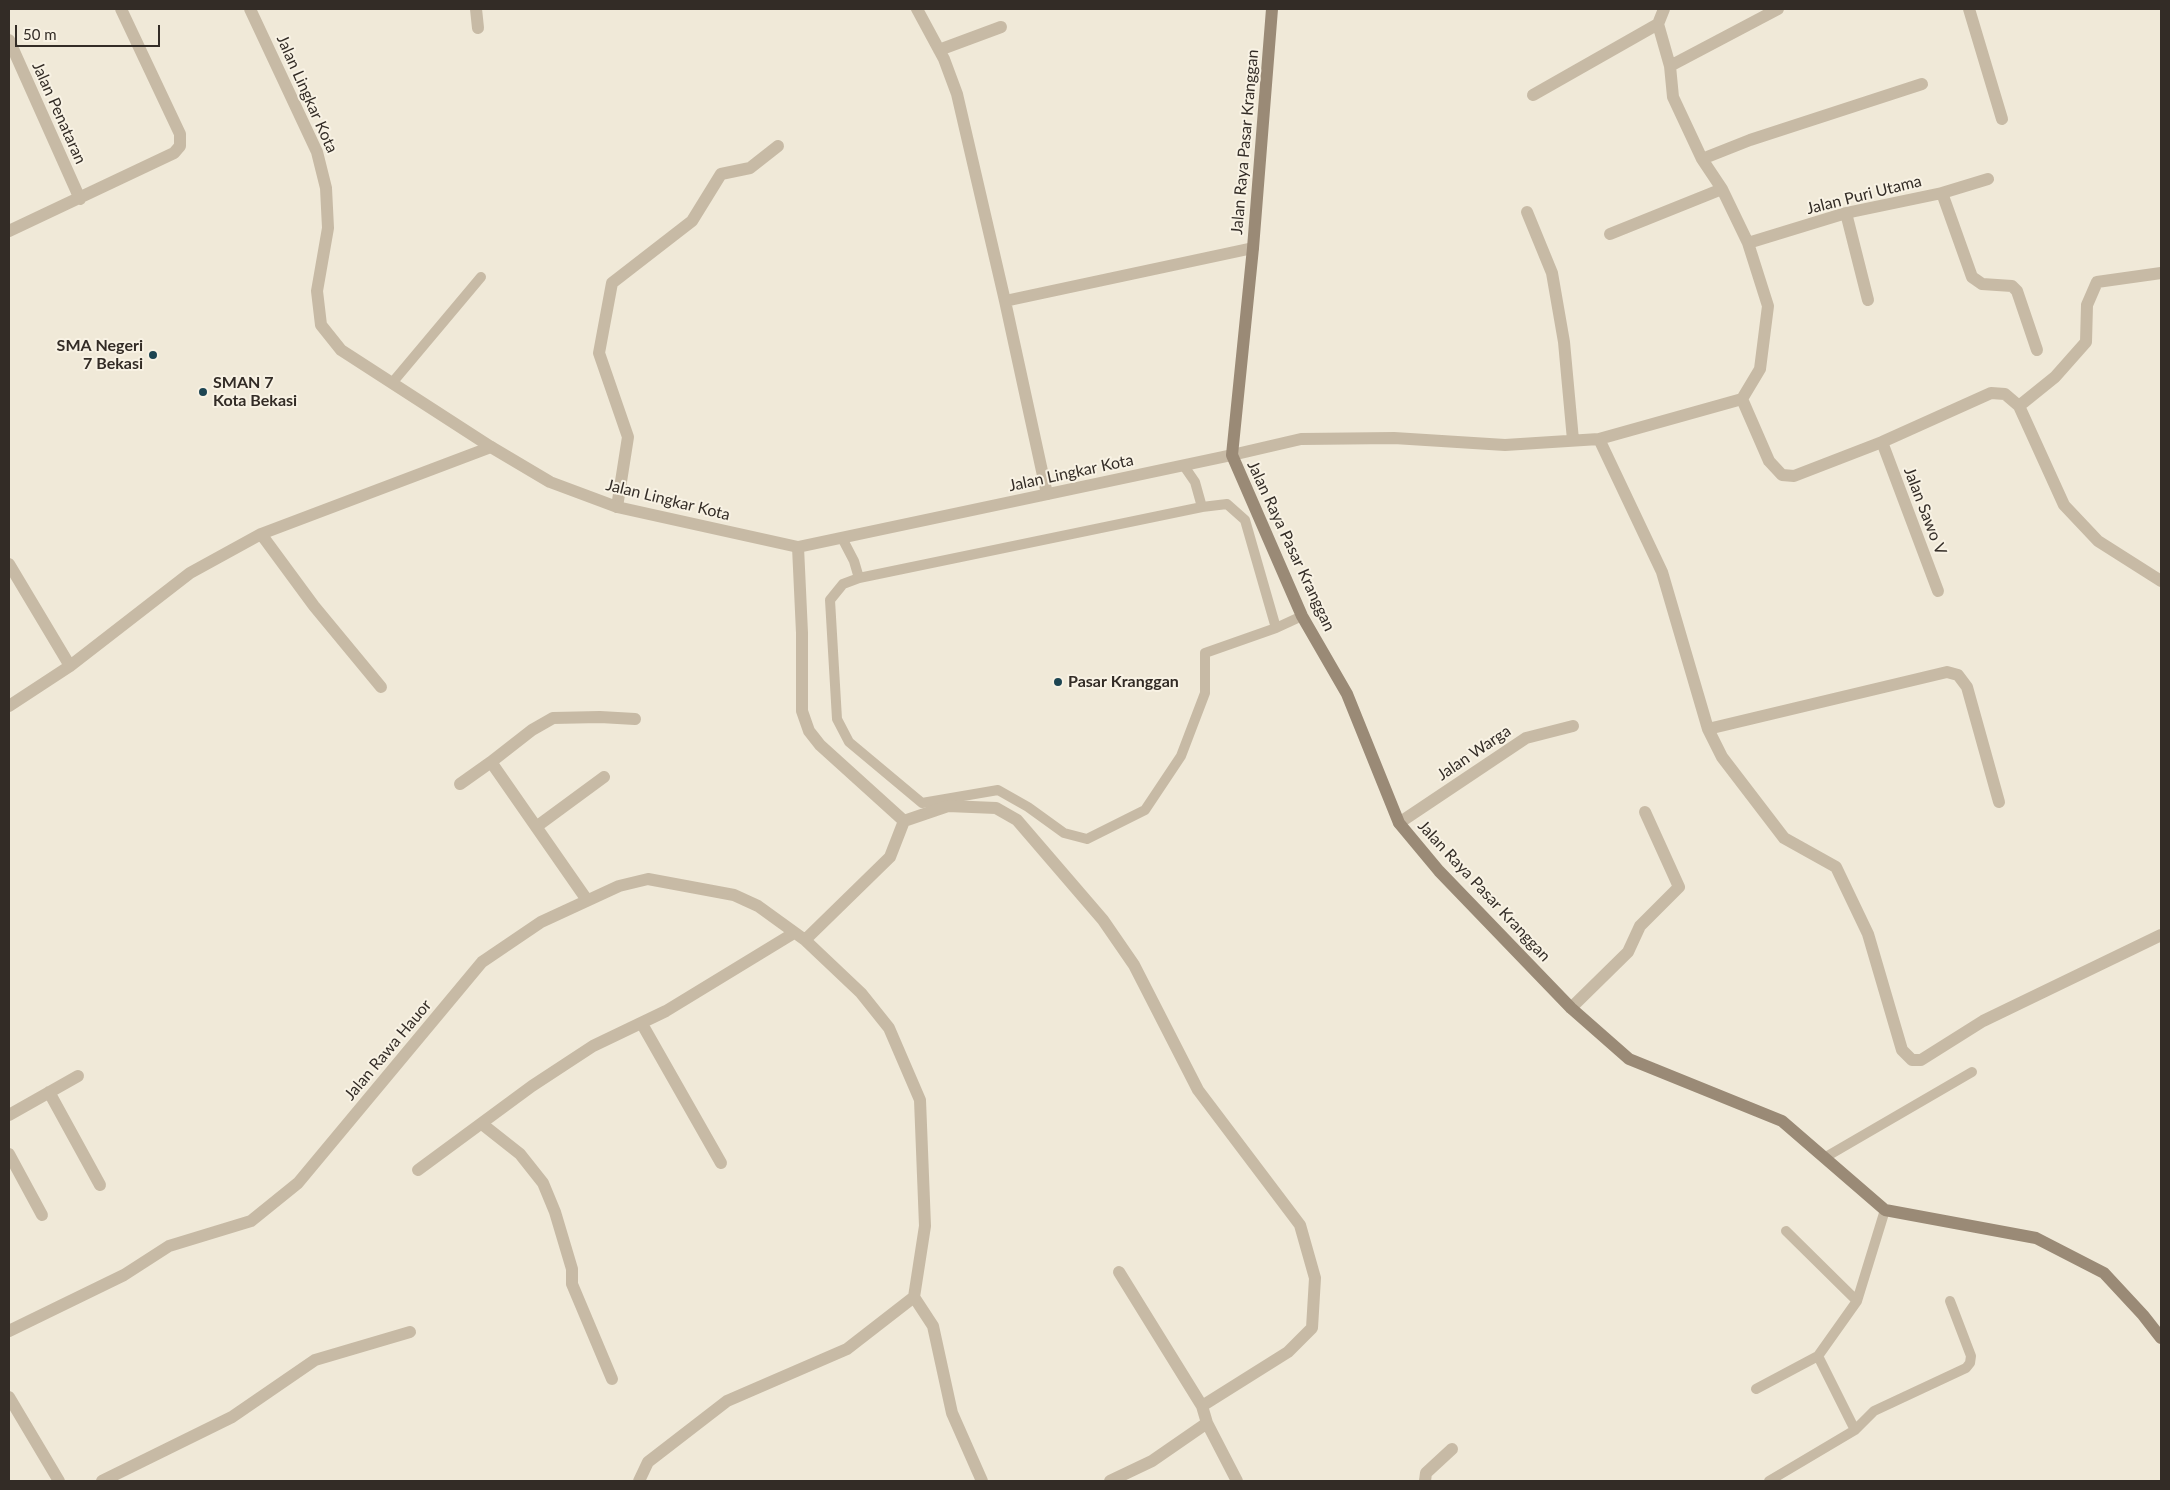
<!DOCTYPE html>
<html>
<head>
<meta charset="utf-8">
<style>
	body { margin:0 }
	#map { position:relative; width:2170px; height:1490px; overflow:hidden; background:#f0e9d8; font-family:Lato,sans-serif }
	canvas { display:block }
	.frame { position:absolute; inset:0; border:10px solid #332c26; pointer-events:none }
	.scale { position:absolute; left:15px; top:25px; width:145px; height:22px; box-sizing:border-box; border:2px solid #332c26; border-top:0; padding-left:6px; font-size:15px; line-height:18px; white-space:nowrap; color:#332c26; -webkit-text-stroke:4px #f8f2e4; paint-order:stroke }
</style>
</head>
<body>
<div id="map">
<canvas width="2170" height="1490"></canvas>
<div class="frame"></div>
<div class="scale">50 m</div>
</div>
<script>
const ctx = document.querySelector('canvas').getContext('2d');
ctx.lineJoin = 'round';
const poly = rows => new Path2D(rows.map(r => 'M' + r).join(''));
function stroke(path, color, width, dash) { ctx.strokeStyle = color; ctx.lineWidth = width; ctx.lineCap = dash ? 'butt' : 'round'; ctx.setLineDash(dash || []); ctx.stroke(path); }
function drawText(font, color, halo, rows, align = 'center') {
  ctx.font = font + ' Lato,sans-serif'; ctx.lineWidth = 4; ctx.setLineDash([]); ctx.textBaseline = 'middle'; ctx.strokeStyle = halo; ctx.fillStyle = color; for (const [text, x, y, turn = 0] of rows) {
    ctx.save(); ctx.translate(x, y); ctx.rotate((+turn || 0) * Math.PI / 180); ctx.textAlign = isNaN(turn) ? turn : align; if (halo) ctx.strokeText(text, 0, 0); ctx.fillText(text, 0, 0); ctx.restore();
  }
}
stroke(poly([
	[392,383,481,277],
	[1184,466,1195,482,1202,507],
	[842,538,854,561,859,578],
	[1276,628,1245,520,1227,504,1202,507,859,578,843,584,830,600,837,719,849,742,922,803,998,790,1028,807,1064,833,1087,839,1145,810,1181,756,1205,693,1205,653,1276,628,1302,616],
	[1824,1158,1972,1072],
	[1786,1231,1857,1301],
	[1756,1389,1818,1356],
	[1855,1430,1818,1356,1857,1301,1885,1210],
	[1769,1481,1855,1430,1874,1411,1966,1368,1970,1363,1971,1356,1950,1301]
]), '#c7baa5', 10);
stroke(poly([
	[476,9,478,28],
	[917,9,944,59,957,94,1005,301,1047,494],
	[1969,9,2002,119],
	[9,40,80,199],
	[939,50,1001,27],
	[1670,66,1778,9],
	[1533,95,1658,24],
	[1702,159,1750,140,1922,84],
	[1942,193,1972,277,1982,284,2012,286,2017,291,2037,350],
	[1527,212,1552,273,1564,342,1573,440],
	[1846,213,1868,300],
	[9,231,174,153,180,146,180,134,121,9],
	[1610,234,1722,189],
	[1748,243,1846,213,1942,193,1988,179],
	[1005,301,1253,248],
	[1742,399,1769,461,1782,475,1794,476,1882,442,1991,393,2005,394,2019,406,2064,505,2098,541,2161,581],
	[2019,406,2055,377,2086,342,2087,305,2097,282,2161,273],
	[1599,439,1662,572,1708,729,1722,757,1784,838,1836,867,1868,934,1902,1050,1912,1060,1921,1060,1983,1021,2161,935],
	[1882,442,1938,591],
	[1232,455,1301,439,1394,438,1505,445,1599,439,1742,399,1760,369,1768,306,1748,243,1722,189,1702,159,1673,97,1670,66,1658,24,1664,9],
	[617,507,628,437,599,353,612,283,692,221,721,174,750,168,778,146],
	[261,534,314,606,381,687],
	[798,547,802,633,802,711,809,731,820,745,904,821],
	[9,564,70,666],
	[9,706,70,666,190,573,261,534,491,447],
	[1708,729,1947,672,1958,675,1967,687,1999,802],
	[460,784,491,762],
	[1399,823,1526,738,1573,726],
	[536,827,604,777],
	[587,900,491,762,532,730,553,718,600,717,635,719],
	[1571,1008,1628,952,1640,926,1679,887,1645,812],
	[642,1024,721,1163],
	[49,1092,100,1185],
	[9,1115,78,1076],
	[482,1124,520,1154,543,1183,555,1212,572,1269,572,1284,612,1379],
	[9,1154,42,1215],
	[418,1170,532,1086,593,1046,666,1011,794,933],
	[1119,1272,1202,1406],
	[914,1297,933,1326,952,1413,982,1481],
	[9,1331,124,1275,169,1246,251,1221,298,1183,482,962,541,922,619,886,648,879,734,895,758,906,805,940],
	[9,1397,59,1481],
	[102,1481,232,1417,315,1360,410,1332],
	[639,1481,648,1462,727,1401,847,1349,914,1297,925,1226,920,1100,889,1028,861,993,805,940,890,857,904,821,948,806,996,808,1017,820,1103,920,1134,965,1198,1090,1300,1225,1315,1278,1312,1328,1288,1352,1202,1406,1207,1423,1237,1481],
	[1110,1481,1152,1461,1207,1423],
	[1425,1481,1426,1473,1452,1449]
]), '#c7baa5', 12);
stroke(poly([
	[250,9,317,152,326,188,328,228,317,291,321,325,341,350,491,447,550,482,617,507,798,547,1232,455]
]), '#c7baa5', 12);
stroke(poly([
	[1272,9,1253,248,1232,455,1302,616,1347,694,1399,823,1439,871,1571,1008,1629,1059,1782,1121,1885,1210,2036,1238,2104,1273,2143,1315,2161,1338]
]), '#9a8a76', 12);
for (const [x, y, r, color] of [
	[153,355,5,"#1d4552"],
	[203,392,5,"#1d4552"],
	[1058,682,5,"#1d4552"]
]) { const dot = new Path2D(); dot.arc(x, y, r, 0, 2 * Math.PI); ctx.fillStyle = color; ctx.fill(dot); stroke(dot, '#f8f2e4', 2); }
drawText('16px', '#332c26', '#f8f2e4', [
	["Jalan Lingkar Kota",307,94,66],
	["Jalan Penataran",59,113,66],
	["Jalan Raya Pasar Kranggan",1245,142,-85],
	["Jalan Puri Utama",1864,195,-14],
	["Jalan Lingkar Kota",1071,473,-12],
	["Jalan Lingkar Kota",668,500,14],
	["Jalan Sawo V",1925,511,69],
	["Jalan Raya Pasar Kranggan",1291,546,65],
	["Jalan Warga",1474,753,-34],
	["Jalan Raya Pasar Kranggan",1484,891,47],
	["Jalan Rawa Hauor",388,1050,-50]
]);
drawText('bold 16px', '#332c26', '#f8f2e4', [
	["SMA Negeri",143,346,"right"],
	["7 Bekasi",143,364,"right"],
	["SMAN 7",213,383],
	["Kota Bekasi",213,401],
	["Pasar Kranggan",1068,682]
], 'left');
</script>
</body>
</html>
